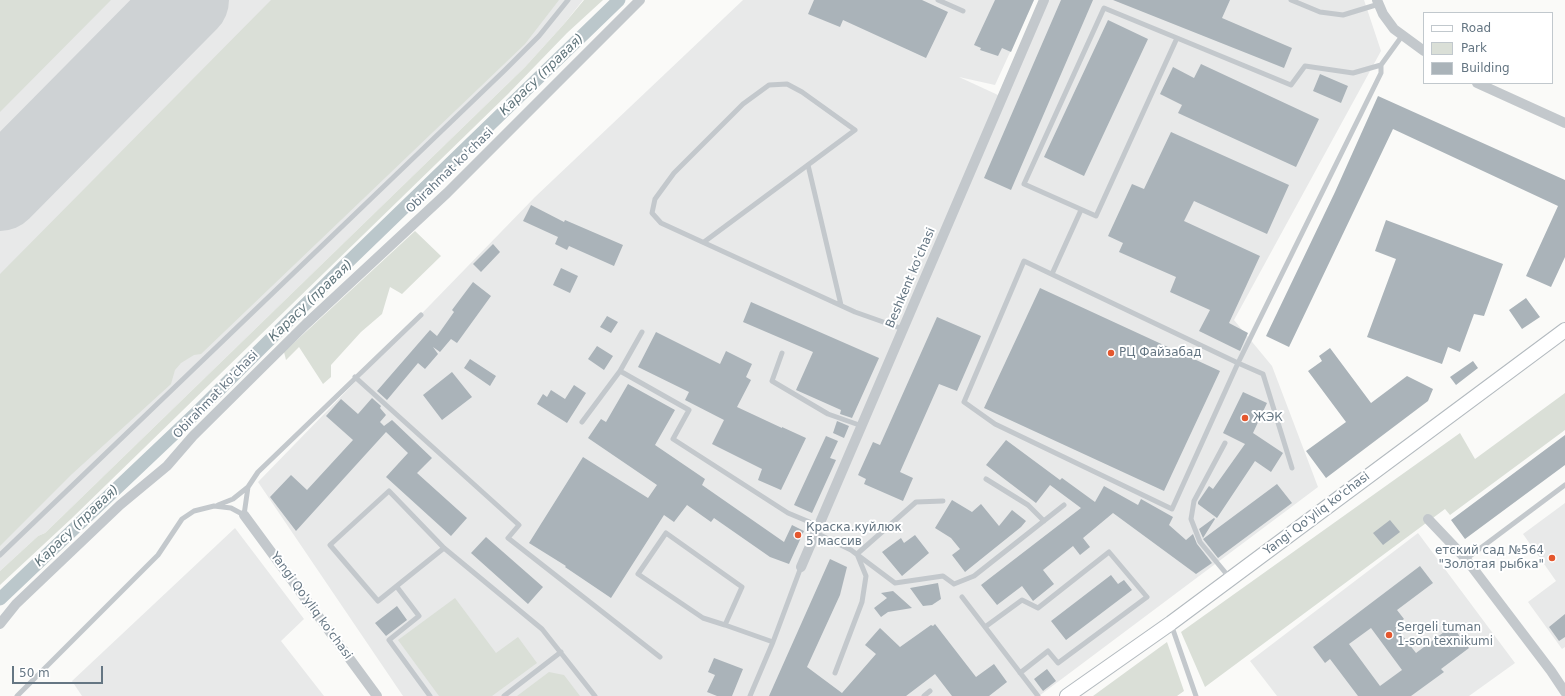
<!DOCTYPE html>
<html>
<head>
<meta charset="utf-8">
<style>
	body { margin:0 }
	#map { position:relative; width:1565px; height:696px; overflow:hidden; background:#fafaf8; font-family:"DejaVu Sans",sans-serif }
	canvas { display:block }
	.legend { position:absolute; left:1423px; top:12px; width:130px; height:72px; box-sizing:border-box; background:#fff; border:1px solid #c1c8cd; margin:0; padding:5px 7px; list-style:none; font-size:12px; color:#657683 }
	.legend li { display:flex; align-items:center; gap:8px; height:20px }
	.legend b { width:20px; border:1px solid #c1c8cd }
	.scale { position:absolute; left:12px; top:666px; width:91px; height:18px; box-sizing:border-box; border:2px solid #657683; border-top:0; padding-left:5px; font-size:12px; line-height:14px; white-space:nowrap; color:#657683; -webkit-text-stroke:3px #fff; paint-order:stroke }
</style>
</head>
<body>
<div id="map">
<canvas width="1565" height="696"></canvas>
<ul class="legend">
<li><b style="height:5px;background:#fff"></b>Road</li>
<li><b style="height:11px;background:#dadfd7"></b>Park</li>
<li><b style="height:11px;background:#aab3b9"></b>Building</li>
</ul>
<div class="scale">50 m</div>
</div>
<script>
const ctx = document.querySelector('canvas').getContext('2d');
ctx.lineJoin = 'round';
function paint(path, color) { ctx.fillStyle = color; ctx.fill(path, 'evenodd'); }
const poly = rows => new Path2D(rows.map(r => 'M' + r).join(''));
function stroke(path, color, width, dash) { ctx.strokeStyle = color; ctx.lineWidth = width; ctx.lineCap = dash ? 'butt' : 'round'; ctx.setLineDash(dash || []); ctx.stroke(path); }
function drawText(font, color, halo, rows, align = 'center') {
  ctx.font = font + ' "DejaVu Sans",sans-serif'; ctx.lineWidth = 4; ctx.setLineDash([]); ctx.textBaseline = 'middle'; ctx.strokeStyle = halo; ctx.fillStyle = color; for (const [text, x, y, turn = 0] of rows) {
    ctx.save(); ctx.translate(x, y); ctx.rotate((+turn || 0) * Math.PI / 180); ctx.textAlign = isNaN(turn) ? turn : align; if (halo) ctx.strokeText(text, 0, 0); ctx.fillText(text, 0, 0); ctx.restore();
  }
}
paint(poly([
	[0,0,583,0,564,24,525,67,45,533,38,536,0,571],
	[743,0,1034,0,995,85,959,77,998,95,1040,0,1364,0,1381,51,1234,320,1272,366,1318,487,1039,696,403,696,258,482,535,197],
	[1565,503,1565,647,1562,649,1528,602,1556,581,1523,534],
	[235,528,304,619,281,641,324,696,82,696,72,681],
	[1418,533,1515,663,1469,696,1277,696,1250,661]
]), '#e8e9e9');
paint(poly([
	[0,0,111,0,0,112],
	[271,0,559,0,525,44,201,354,194,355,181,363,175,370,171,384,72,474,0,546,0,274],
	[584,0,603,0,567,33,508,94,71,519,0,585,0,571,38,536,45,533,525,67,564,24],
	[415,231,441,256,402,294,390,287,382,314,361,332,331,365,331,377,323,384,299,347,286,360,284,352],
	[1565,393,1565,430,1450,515,1445,509,1205,687,1181,632,1460,433,1475,459],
	[455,598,496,653,518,637,537,663,492,696,439,696,398,640],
	[1167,642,1184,691,1177,696,1093,696],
	[549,672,564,675,580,696,517,696]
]), '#dadfd7');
stroke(poly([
	[0,599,194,415,347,263,619,0]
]), '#bbc7cb', 13);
stroke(poly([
	[0,190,188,0]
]), '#ced2d4', 82);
paint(poly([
	[814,0,922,0,948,12,926,58,843,20,840,27,808,14],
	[995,0,1034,0,1011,52,1002,48,998,56,980,50,981,48,974,45],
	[1061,0,1093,0,1011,190,984,178],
	[1113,0,1230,0,1222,18,1292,48,1284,68],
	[1108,20,1148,39,1084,176,1044,157],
	[1201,64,1319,119,1296,167,1178,113,1182,105,1160,94,1173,67,1194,78],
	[1320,74,1348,86,1341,103,1313,91],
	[1378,96,1565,180,1565,257,1551,287,1526,276,1558,206,1393,129,1289,347,1266,336,1335,192],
	[1171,132,1289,185,1267,234,1194,201,1184,221,1260,256,1229,323,1248,333,1240,351,1199,331,1210,310,1170,292,1176,277,1119,252,1123,243,1108,236,1132,184,1144,189],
	[531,205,564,222,565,220,623,245,614,266,569,246,567,250,555,244,558,237,523,221],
	[1386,220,1503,264,1484,316,1474,314,1460,352,1448,347,1442,364,1367,337,1396,259,1375,251],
	[493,244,500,252,481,272,473,264],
	[561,268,578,276,570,293,553,285],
	[473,282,491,296,457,343,451,339,440,352,433,347,438,354,425,369,418,363,387,400,377,391,430,330,437,336,454,312,452,310],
	[1040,288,1220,371,1164,491,984,408],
	[1526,298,1540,317,1522,329,1509,310],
	[751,302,879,358,852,418,840,414,841,410,796,390,813,352,743,322],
	[607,316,618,322,611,333,600,327],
	[937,317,981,336,957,391,939,384,900,472,913,478,903,501,864,484,866,479,858,475,873,442,880,445],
	[656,332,720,364,726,351,752,364,746,377,751,380,737,407,782,428,782,427,806,438,781,490,758,480,762,469,712,444,724,420,685,400,689,392,638,367],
	[597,346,613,356,604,370,588,359],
	[1330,348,1371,403,1407,376,1433,389,1428,401,1326,478,1306,451,1346,422,1308,371,1322,361,1319,356],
	[470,359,496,376,490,386,464,368],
	[1473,361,1478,368,1456,385,1450,377],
	[452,372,472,397,442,420,423,395],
	[628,384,675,410,655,445,705,479,702,485,784,542,792,525,804,531,789,564,770,557,714,518,711,522,687,505,674,522,664,515,611,598,565,567,566,566,529,543,583,457,648,498,657,485,588,438,601,419,606,422],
	[574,385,586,393,567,423,537,404,543,394,547,397,551,390,565,399],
	[1243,392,1267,403,1253,433,1283,453,1271,472,1255,461,1217,518,1198,504,1198,502,1209,486,1213,489,1245,444,1223,433],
	[372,398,381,406,380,408,386,415,380,422,384,426,392,420,432,458,417,473,467,518,451,536,386,477,408,453,386,432,296,531,270,497,291,475,307,490,353,440,326,416,341,399,358,414],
	[837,421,849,426,844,438,833,433],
	[1565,435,1565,465,1465,539,1451,520],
	[826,436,838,441,830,458,836,460,812,513,794,505],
	[1006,440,1060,480,1062,478,1095,502,1104,486,1138,505,1141,499,1173,517,1169,525,1186,540,1193,534,1197,544,1212,563,1196,574,1113,513,1083,538,1090,547,1080,555,1073,546,1043,570,1054,584,1033,601,1022,586,997,605,981,585,1081,508,1050,485,1036,503,986,465],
	[1277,484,1292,503,1218,558,1203,539],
	[952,500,972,512,981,504,999,526,1012,510,1026,521,1021,527,965,572,952,555,960,549,951,538,935,528],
	[1214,518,1215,519,1203,538,1199,529],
	[1390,520,1400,532,1383,545,1373,533],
	[915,535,929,553,902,576,882,552,901,538,904,543],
	[486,537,543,587,528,604,471,553],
	[830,559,847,567,840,595,807,667,842,693,876,654,865,645,880,628,900,647,931,625,933,626,935,624,976,677,994,664,1007,682,989,696,952,696,935,674,906,696,769,696],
	[1420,566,1433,583,1397,610,1404,619,1395,626,1416,653,1452,626,1469,648,1441,669,1444,672,1411,696,1358,696,1330,659,1325,663,1313,647],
	[1371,628,1402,670,1380,686,1349,644],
	[1111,575,1118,584,1124,580,1132,590,1066,640,1051,621],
	[938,583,941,599,932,605,923,606,910,588],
	[893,591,912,608,888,612,881,617,874,608,887,598,881,593],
	[397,606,407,620,386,636,375,623],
	[1565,614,1565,637,1559,641,1549,627],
	[714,658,743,669,732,696,717,696,707,692,715,675,708,672],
	[1047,669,1056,681,1043,691,1034,679]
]), '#aab3b9');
const secondary = poly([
	[1067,696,1171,623,1565,330]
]);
stroke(secondary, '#b3babf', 16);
stroke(poly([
	[938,0,963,11],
	[1291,0,1320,12,1343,15,1379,4],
	[1177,38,1096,216,1024,184,1104,8,1177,38,1291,85,1305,66,1353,73,1381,65,1381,73,1238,363,1172,509,995,424,964,402,1024,261,1238,363,1263,374,1292,468],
	[1381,65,1402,36],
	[808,165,841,305],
	[704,242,855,130,802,92,787,84,769,85,743,104,674,173,655,199,652,213,661,223,855,312,903,329],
	[1052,274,1081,210],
	[782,353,772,381,828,414,862,426],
	[620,371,689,410,673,439,788,513,819,526],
	[355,377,519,525,508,538,660,657],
	[582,422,620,371,642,332],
	[1225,443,1194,501,1191,519,1200,542,1229,577],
	[986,479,1028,505,1044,521],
	[218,505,233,499,248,487],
	[244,515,248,487,258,472,421,315],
	[816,533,851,550,895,583,943,576,954,584,974,576,1064,505],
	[444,548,378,601,330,545,389,491,444,548,542,629,595,696],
	[0,555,505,70,539,36,568,0],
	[1466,559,1565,485],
	[397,587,419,616,389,640,430,696],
	[962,597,1038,696],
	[1171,624,1196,696],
	[725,625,742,587,666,533,638,574,703,618,725,625,773,642],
	[985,627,1022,600,1038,608,1109,552,1147,597,1058,663,1048,651,1020,673],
	[835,673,862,602,866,576,857,554,916,502,943,501],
	[17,696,158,555,182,519,194,511,214,506,231,508,244,515],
	[504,696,561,652],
	[750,696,773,642,801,567],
	[924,696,930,691]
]), '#c3c8cc', 5);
stroke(poly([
	[1377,0,1383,14,1394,29,1424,51],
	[1477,83,1565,123],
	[244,515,377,696],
	[1428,519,1466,559,1551,671,1565,692],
	[801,567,1044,0],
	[0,624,16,604,120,505,167,466,193,436,306,324,447,193,640,0]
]), '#c3c8cc', 10);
stroke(secondary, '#fff', 14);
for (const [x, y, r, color] of [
	[1111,353,4,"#e4572e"],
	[1245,418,4,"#e4572e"],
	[798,535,4,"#e4572e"],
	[1552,558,4,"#e4572e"],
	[1389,635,4,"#e4572e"]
]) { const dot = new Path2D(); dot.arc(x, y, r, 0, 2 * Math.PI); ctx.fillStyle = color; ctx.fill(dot); stroke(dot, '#fff', 1.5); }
drawText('12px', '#657683', '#fff', [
	["Obirahmat ko'chasi",450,171,-44],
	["Beshkent ko'chasi",911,278,-67],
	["Obirahmat ko'chasi",216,395,-46],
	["Yangi Qo'yliq ko'chasi",1317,514,-37],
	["Yangi Qo'yliq ko'chasi",311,606,54]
]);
drawText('12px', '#657683', '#fff', [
	["РЦ Файзабад",1119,353],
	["ЖЭК",1253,418],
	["Краска.куйлюк",806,528],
	["5 массив",806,542],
	["етский сад №564",1544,551,"right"],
	["\"Золотая рыбка\"",1544,565,"right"],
	["Sergeli tuman",1397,628],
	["1-son texnikumi",1397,642]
], 'left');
drawText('italic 13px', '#60757c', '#fff', [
	["Карасу (правая)",542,75,-44],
	["Карасу (правая)",311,301,-44],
	["Карасу (правая)",77,526,-44]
]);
</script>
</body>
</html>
